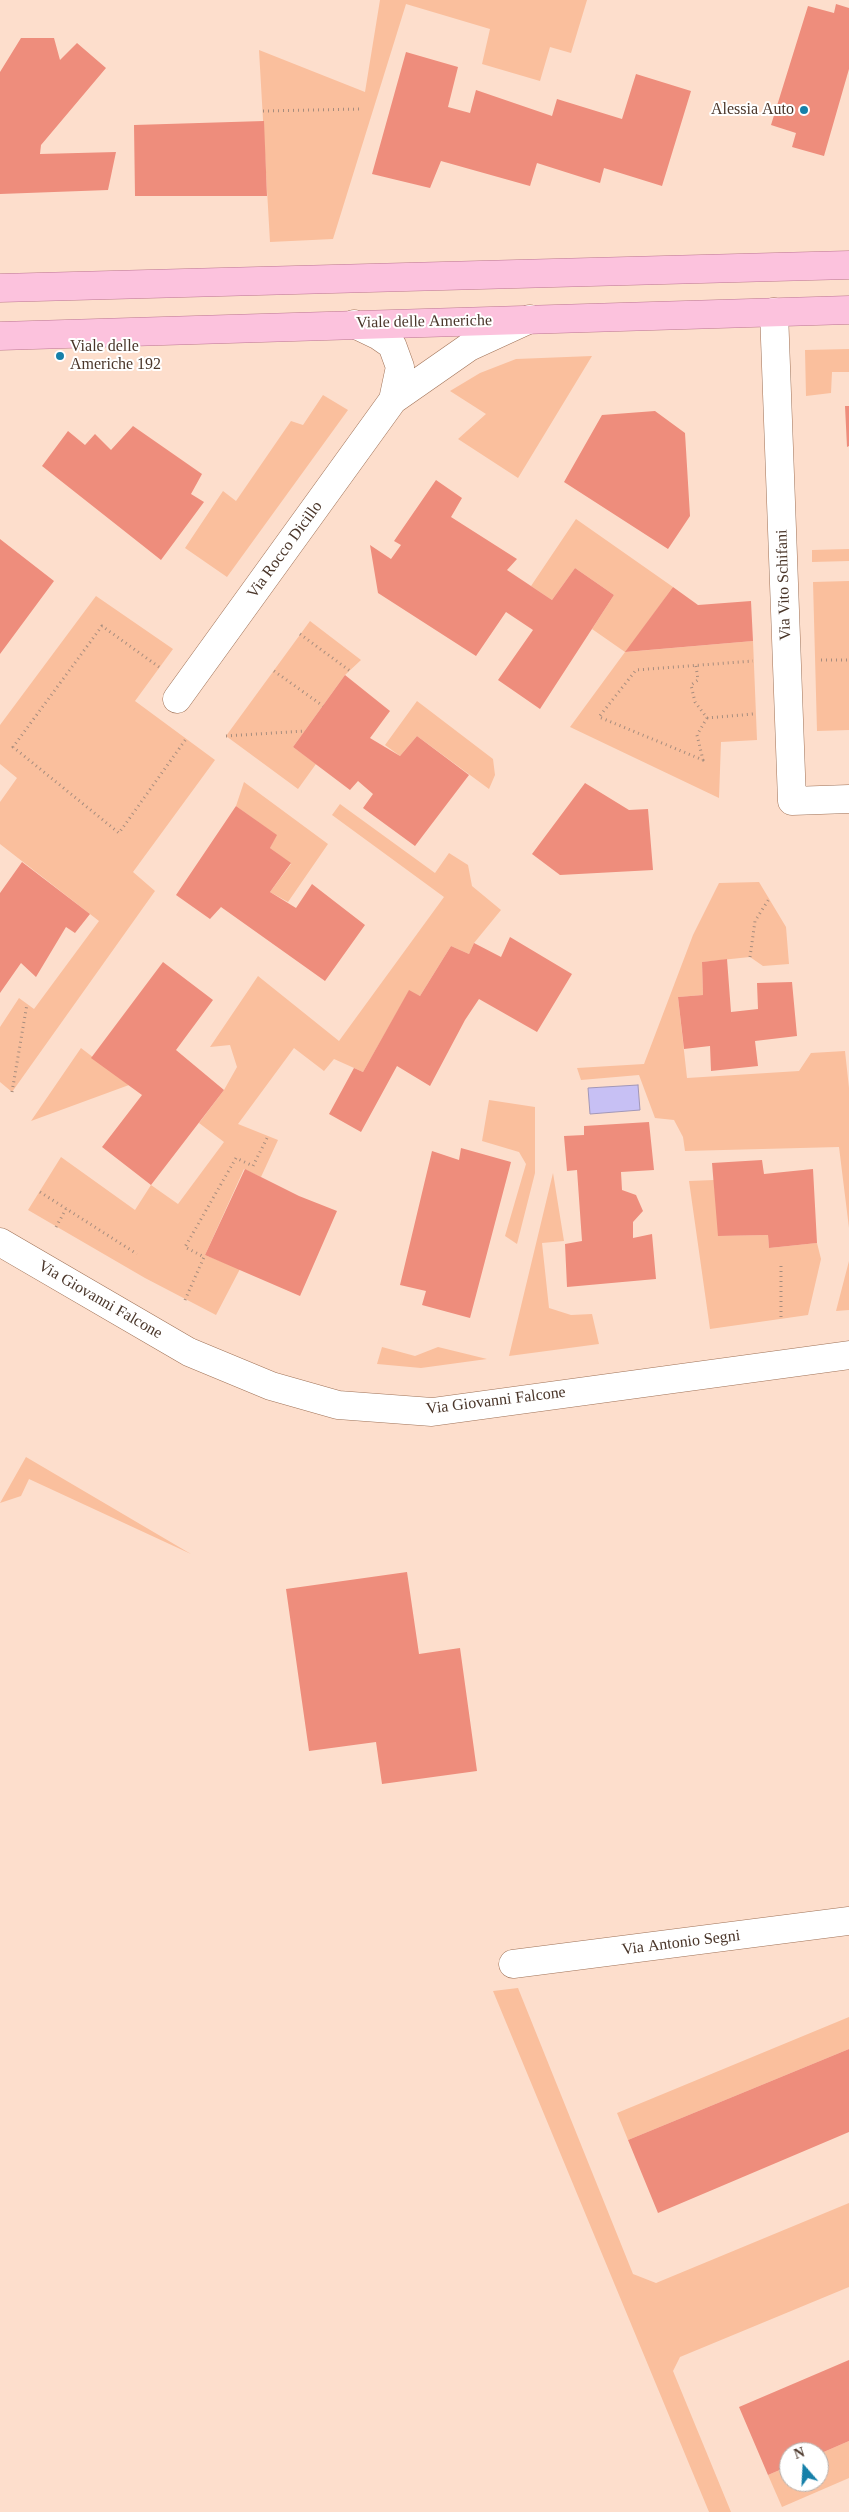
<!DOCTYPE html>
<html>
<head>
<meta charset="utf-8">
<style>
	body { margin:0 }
	#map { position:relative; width:849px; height:2512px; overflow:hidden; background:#fddecc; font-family:Georgia,serif }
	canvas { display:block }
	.north { position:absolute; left:779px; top:2442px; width:50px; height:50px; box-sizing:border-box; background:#fff; border:1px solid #b7afaa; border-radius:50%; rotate:341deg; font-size:14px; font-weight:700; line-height:20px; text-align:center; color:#4a362a }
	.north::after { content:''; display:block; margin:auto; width:18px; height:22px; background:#1680a9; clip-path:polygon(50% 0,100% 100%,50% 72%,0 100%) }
</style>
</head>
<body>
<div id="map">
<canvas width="849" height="2512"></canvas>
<div class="north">N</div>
</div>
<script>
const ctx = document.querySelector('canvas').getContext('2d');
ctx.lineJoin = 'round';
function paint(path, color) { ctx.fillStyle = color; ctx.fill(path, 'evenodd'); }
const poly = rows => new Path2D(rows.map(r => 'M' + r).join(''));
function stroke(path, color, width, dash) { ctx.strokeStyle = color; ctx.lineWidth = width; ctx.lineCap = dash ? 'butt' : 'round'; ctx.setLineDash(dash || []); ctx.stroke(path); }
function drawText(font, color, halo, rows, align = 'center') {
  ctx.font = font + ' Georgia,serif'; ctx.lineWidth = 4; ctx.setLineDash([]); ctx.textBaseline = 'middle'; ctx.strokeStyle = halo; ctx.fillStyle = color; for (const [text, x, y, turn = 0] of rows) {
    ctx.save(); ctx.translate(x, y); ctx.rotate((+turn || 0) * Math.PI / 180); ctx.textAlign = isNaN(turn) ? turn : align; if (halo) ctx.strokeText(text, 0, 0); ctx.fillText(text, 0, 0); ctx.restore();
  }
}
paint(poly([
	[380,0,587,0,571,53,550,47,540,81,482,64,490,29,406,4,333,239,270,242,259,50,365,92],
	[849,349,849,372,832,372,831,393,806,396,805,350],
	[592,356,518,478,458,439,486,414,450,391,480,373,516,359],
	[323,395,348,410,227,577,185,548,223,491,236,501,291,421,303,425],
	[576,519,673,587,626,652,753,641,757,740,721,742,719,798,570,727,625,652,592,629,614,595,575,568,552,600,531,586],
	[849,549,849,561,812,562,812,550],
	[849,581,849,730,817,731,813,582],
	[96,596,173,649,135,701,215,760,133,872,155,891,12,1092,0,1082,0,1027,19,998,34,1009,99,921,0,844,0,802,17,778,0,764,0,725],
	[310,621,361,660,345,675,293,747,316,764,298,789,226,736],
	[417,701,493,759,495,775,489,789,417,736,400,756,385,745],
	[244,782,328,844,288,902,270,892,291,864,270,848,276,835,236,806],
	[340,804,435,873,449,853,468,865,472,886,501,910,474,943,469,954,451,946,420,996,409,991,363,1072,334,1059,324,1071,294,1048,238,1124,278,1140,261,1177,244,1169,205,1255,240,1269,216,1315,145,1278,28,1210,61,1157,135,1210,151,1185,178,1204,224,1142,199,1123,224,1090,237,1067,230,1045,210,1047,258,976,339,1041,444,897,332,815],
	[759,882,786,927,789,964,763,966,750,957,702,962,703,995,678,997,687,1078,799,1071,811,1053,845,1051,849,1088,849,1228,839,1147,685,1151,683,1137,674,1120,655,1118,639,1075,581,1080,577,1068,644,1064,693,935,719,883],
	[81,1048,129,1085,31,1121],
	[489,1100,535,1107,535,1173,517,1244,505,1236,526,1164,519,1152,482,1141],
	[553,1173,564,1241,542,1243,549,1308,571,1315,592,1314,599,1344,509,1356],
	[714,1180,719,1236,768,1235,769,1248,817,1243,821,1259,808,1315,710,1329,689,1181],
	[849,1261,849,1310,836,1311],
	[382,1347,415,1356,438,1347,487,1359,421,1368,377,1364],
	[26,1457,191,1554,29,1479,21,1496,0,1503],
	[518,1988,633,2274,656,2283,849,2203,849,2287,680,2357,673,2371,731,2512,709,2512,493,1991],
	[849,2017,849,2049,628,2140,617,2113],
	[849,2441,849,2478,782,2507,768,2475,789,2466,789,2482,819,2482,819,2454]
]), '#fabf9d');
const water = poly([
	[638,1085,640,1110,590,1114,588,1088,638,1085]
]);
paint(water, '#c7c0f4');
stroke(water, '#a297b7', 1);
paint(poly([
	[836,4,849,8,849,69,824,156,792,147,796,133,771,125,808,6,834,13],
	[21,38,54,38,60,60,77,43,106,68,41,145,40,154,116,152,108,190,0,194,0,72],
	[406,52,458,67,448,107,470,113,476,90,552,116,557,99,622,119,636,74,691,91,662,186,604,168,600,183,537,163,530,186,441,161,430,188,372,174],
	[264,121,267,196,135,196,134,125],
	[845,406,849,406,849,446,847,447],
	[655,411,685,433,690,516,668,549,564,482,602,415],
	[133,426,202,474,191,494,204,502,161,560,42,466,68,431,85,445,95,434,111,450],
	[436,480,462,498,451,517,517,559,507,570,552,600,575,568,614,595,540,709,498,680,533,630,506,612,476,656,378,593,370,545,391,559,401,545,394,541],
	[0,539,54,581,0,654],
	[673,587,698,605,751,601,753,641,625,652],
	[345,675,390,711,370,738,400,756,417,736,469,775,415,846,363,808,373,794,358,781,350,790,293,747],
	[585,783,629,810,648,809,653,870,560,875,532,854],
	[236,806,277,835,270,848,291,863,270,892,296,908,312,884,365,925,325,981,221,907,210,919,176,895],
	[22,862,90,914,75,933,66,927,36,977,21,963,0,993,0,893],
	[510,937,572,974,537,1032,479,999,465,1020,430,1086,397,1066,361,1132,329,1114,354,1068,363,1072,409,990,420,996,451,946,469,954,474,943,501,957],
	[727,959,731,1012,758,1009,757,983,792,982,797,1036,755,1041,758,1066,711,1071,710,1046,684,1049,678,997,703,995,702,962],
	[163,962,213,1000,176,1050,224,1090,151,1185,102,1147,142,1095,91,1058],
	[649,1122,654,1170,621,1172,622,1190,636,1195,643,1211,633,1222,633,1238,652,1234,656,1279,567,1287,565,1244,582,1241,577,1170,567,1171,564,1136,584,1135,584,1126],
	[461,1148,511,1162,470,1318,422,1305,426,1291,400,1285,432,1151,459,1160],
	[762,1160,764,1174,813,1169,817,1243,769,1248,768,1235,718,1236,712,1163],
	[245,1169,299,1196,337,1211,300,1296,205,1255],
	[407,1572,419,1654,460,1648,477,1771,382,1784,376,1742,309,1751,286,1589],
	[849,2049,849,2132,658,2213,628,2140],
	[849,2360,849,2441,819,2454,819,2452,789,2452,789,2466,768,2475,739,2407]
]), '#ee8d7c');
const street = poly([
	[774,312,792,801,849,799],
	[354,324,379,336,392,345,400,367,393,400],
	[177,699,393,400,469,347,530,319],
	[0,1242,189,1352,271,1386,338,1405,432,1412,849,1355],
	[513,1964,849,1921]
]);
const primary = poly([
	[0,288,849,265],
	[0,336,849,310]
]);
stroke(street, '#9f7156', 29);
stroke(primary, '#bc7790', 29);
stroke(poly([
	[263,111,361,109],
	[300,634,350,671],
	[821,660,849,660],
	[696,666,698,680,691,685,695,702,707,718,697,735,703,760,599,717,636,670,753,661],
	[159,667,102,626,13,747,119,833,186,739],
	[274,671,323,706],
	[707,718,753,714],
	[226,736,305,731],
	[750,957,755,921,769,899],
	[12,1092,27,1004],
	[40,1192,137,1254],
	[56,1227,66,1209],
	[781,1266,781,1319],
	[185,1300,204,1257,185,1247,236,1158,253,1166,268,1136]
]), '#a78d7e', 3, [1, 4]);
stroke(street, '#fff', 28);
stroke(primary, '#fcc2dd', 28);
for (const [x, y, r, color] of [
	[804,110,5,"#1680a9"],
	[60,356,5,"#1680a9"]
]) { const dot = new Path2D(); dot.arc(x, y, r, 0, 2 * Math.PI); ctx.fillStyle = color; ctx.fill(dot); stroke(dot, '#fff', 2); }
drawText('16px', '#4a362a', '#fff', [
	["Alessia Auto",794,110],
	["Viale delle",70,347,"left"],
	["Americhe 192",70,365,"left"]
], 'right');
drawText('16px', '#4a362a', '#fff', [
	["Viale delle Americhe",424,322,-1],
	["Via Rocco Dicillo",285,550,-54],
	["Via Vito Schifani",784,585,-92],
	["Via Giovanni Falcone",100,1300,30],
	["Via Giovanni Falcone",496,1401,-7],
	["Via Antonio Segni",681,1943,-7]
]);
</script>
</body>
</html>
